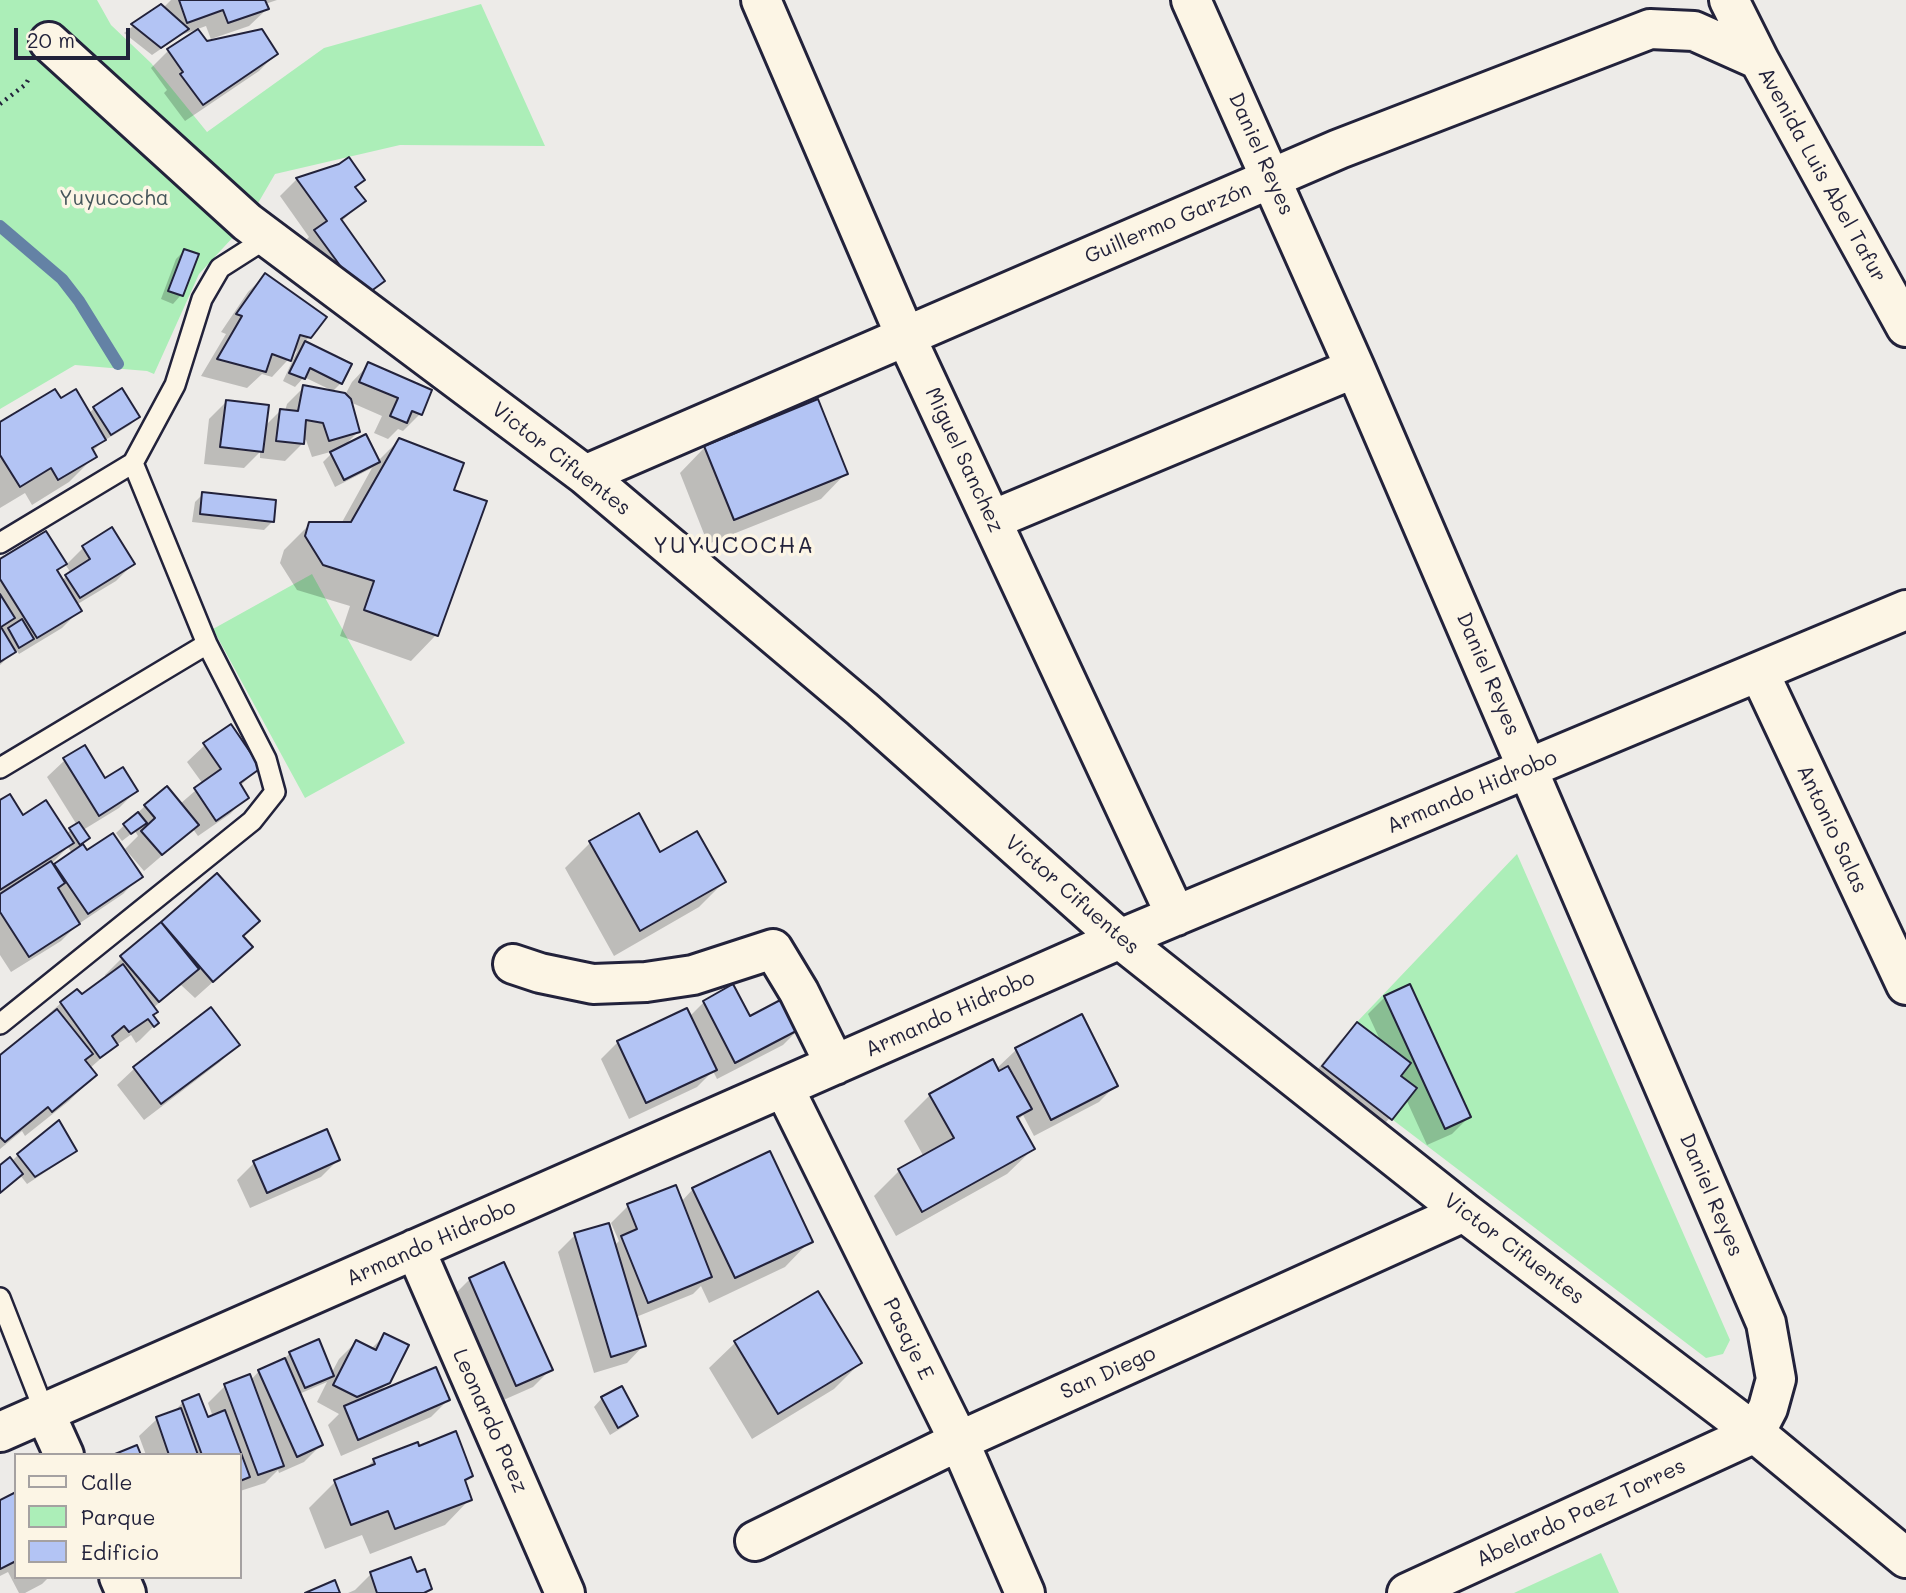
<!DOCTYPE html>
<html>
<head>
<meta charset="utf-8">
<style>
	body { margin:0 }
	#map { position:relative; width:1906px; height:1593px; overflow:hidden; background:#edebe8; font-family:Mali,sans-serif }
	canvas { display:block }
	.legend { position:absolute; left:14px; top:1453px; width:228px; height:126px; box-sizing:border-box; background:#fcf5e5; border:2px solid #a5a1a1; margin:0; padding:9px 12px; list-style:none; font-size:21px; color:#22223b }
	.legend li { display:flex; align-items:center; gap:14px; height:35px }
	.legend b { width:35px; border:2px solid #a5a1a1 }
	.scale { position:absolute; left:14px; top:28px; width:116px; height:32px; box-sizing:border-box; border:4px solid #22223b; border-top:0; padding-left:9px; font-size:21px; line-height:24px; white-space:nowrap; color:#22223b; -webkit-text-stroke:5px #fcf5e5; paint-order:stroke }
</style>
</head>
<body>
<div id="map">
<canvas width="1906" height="1593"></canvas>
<ul class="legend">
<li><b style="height:9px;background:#fcf5e5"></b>Calle</li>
<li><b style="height:19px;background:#aceeb8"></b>Parque</li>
<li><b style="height:19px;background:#b3c4f4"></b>Edificio</li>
</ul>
<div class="scale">20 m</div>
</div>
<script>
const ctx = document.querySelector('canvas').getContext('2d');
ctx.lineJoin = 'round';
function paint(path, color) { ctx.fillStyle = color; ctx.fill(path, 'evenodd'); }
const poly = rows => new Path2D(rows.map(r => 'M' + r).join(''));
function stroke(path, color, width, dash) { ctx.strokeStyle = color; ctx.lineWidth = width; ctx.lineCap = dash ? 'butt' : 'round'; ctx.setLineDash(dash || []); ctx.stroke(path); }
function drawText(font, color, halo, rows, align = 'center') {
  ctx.font = font + ' Mali,sans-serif'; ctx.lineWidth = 7; ctx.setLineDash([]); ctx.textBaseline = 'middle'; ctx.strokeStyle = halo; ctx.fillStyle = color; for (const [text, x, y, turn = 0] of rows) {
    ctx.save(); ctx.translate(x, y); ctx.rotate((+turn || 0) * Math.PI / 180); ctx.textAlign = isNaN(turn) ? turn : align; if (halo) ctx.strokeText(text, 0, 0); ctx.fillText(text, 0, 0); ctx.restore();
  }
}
paint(poly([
	[0,0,97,0,111,25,151,63,207,132,324,48,481,4,545,146,400,145,275,174,247,222,199,274,154,374,147,371,75,365,0,409],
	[312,574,405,743,305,798,213,629],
	[1517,854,1730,1340,1723,1354,1706,1358,1322,1066,1357,1022],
	[1601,1553,1619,1593,1514,1593,1516,1592]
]), '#aceeb8');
paint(poly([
	[171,0,277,0,265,4,267,9,249,26,211,39,212,42,276,54,259,71,185,121,164,93,167,90,151,68,168,51,212,42,206,26,181,35,152,55,124,33,160,6,163,8],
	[339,165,363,180,354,189,363,201,341,222,383,281,366,298,298,248,309,237,280,196,297,179],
	[184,251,181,295,173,304,161,299,176,259],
	[265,275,309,337,304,343,349,365,341,383,333,391,304,377,295,387,283,381,298,349,272,377,262,374,247,388,201,376,226,334,221,332,248,292],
	[369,364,420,414,403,431,398,429,388,439,374,433,382,416,350,402,358,432,343,447,377,462,399,440,452,491,484,502,436,635,411,661,340,636,350,606,297,590,280,563,284,550,310,524,341,524,372,468,335,487,323,462,334,451,312,457,306,440,303,439,302,444,285,461,260,458,260,452,244,468,204,464,209,419,226,402,264,427,280,411,285,411,287,404,304,387,345,395,352,382],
	[60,400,89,414,94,408,138,417,130,425,102,442,92,452,95,456,69,482,32,505,25,493,0,508,0,424],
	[705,447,846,473,821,499,708,544,680,473],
	[203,494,272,522,264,530,192,522,195,502],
	[111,529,133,564,116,581,76,605,79,611,62,628,19,654,17,651,10,655,0,665,0,561,46,533,66,565,83,548],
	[65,564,71,573,61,581,56,573],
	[205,745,259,768,240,786,247,797,230,814,198,836,193,829,144,871,125,849,138,836,135,831,122,841,116,833,145,806,180,804,203,784,187,762],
	[65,760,105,780,136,791,119,808,83,830,88,838,81,844,87,852,140,876,123,894,77,925,61,941,11,972,0,955,0,802,23,817,66,834,77,825,47,777],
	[68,847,72,853,52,867,51,864],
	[590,843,660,854,724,882,699,907,614,956,565,868],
	[217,875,242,937,233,964,195,998,181,985,153,1008,152,1016,157,1023,140,1040,136,1043,131,1035,115,1046,89,1069,95,1075,69,1101,25,1136,22,1131,0,1149,0,1057,61,1003,81,997,107,978,105,975,122,958],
	[1385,997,1469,1117,1452,1134,1427,1145,1406,1099,1374,1136,1306,1084,1340,1041,1357,1024,1381,1042,1368,1014],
	[704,1002,749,1019,800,1028,783,1045,717,1079,713,1071,697,1087,629,1119,601,1059,618,1042,689,1017],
	[1081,1016,1116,1085,1099,1102,1034,1136,1023,1115,1017,1121,1033,1149,1007,1174,896,1236,874,1196,899,1171,924,1157,904,1121,930,1095,996,1069,1016,1050],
	[237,1045,220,1062,144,1120,117,1085,135,1068],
	[75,1150,67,1158,27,1184,20,1175,0,1192,0,1167,11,1162,18,1155],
	[338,1160,321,1177,250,1208,237,1180,254,1163],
	[693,1189,810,1241,785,1267,709,1303,701,1286,693,1294,636,1317,644,1345,627,1363,594,1373,558,1252,575,1235,614,1246,619,1241,611,1223,628,1206,681,1202],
	[470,1279,550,1370,533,1387,499,1402,453,1296],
	[817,1293,860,1363,834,1389,752,1439,709,1368,735,1343],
	[385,1335,389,1382,377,1394,448,1400,431,1417,341,1456,328,1425,339,1414,317,1402,327,1382,299,1394,321,1445,304,1462,279,1473,278,1470,265,1483,240,1491,240,1455,146,1455,139,1436,157,1419,173,1413,183,1402,207,1419,213,1417,208,1403,225,1386,251,1380,259,1371,283,1360,290,1353,331,1374,339,1359,356,1342,371,1349],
	[602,1398,636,1416,628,1424,610,1435,594,1407],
	[418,1448,471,1475,464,1482,470,1499,445,1525,370,1554,362,1535,325,1549,309,1508,335,1482,363,1471,374,1460],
	[16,1494,16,1577,49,1577,42,1584,25,1593,19,1593,8,1572,0,1576,0,1502],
	[371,1574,416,1575,430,1588,425,1593,348,1593,355,1590]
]), '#0003');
stroke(poly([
	[0,226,62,279,79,301,118,364]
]), '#6482a5', 12);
const building = poly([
	[179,0,265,0,269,9,228,23,223,10,187,23,179,0],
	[161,4,189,29,161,48,131,24,161,4],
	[198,29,207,41,262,29,278,54,203,105,180,74,183,72,167,49,198,29],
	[349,157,365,180,355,187,366,201,341,219,385,281,363,297,314,230,327,221,296,178,339,164,349,157],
	[184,249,199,254,183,296,168,291,184,249],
	[265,273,327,317,311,338,300,335,291,361,272,354,266,372,217,359,242,316,236,314,265,273],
	[305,341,352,364,342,384,310,368,305,379,289,373,305,341],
	[368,362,432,390,422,415,412,411,407,423,390,416,398,398,359,382,368,362],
	[303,385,345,393,351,399,360,432,329,441,323,423,306,420,304,444,276,441,280,409,298,411,303,385],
	[122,388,140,417,111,435,93,407,122,388],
	[55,389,61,398,76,389,106,440,92,448,97,457,58,480,51,468,20,487,0,455,0,422,55,389],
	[818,399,848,474,734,520,704,446,818,399],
	[226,400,269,405,263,452,220,447,226,400],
	[366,434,380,462,344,480,330,452,366,434],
	[399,438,464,463,454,490,487,501,438,636,364,610,374,581,323,565,305,536,309,522,351,522,399,438],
	[202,492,276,500,274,522,200,514,202,492],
	[112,527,135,564,80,598,65,575,90,559,82,546,112,527],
	[46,531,67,564,57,570,82,611,37,638,0,579,0,559,46,531],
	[0,594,15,618,1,627,16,652,0,662,0,594],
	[22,619,34,639,19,648,8,628,22,619],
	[231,724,261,768,240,783,249,798,216,821,194,788,221,769,203,743,231,724],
	[85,745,105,778,123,767,138,791,99,816,63,758,85,745],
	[167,786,199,825,162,855,141,831,155,818,144,805,167,786],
	[10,794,23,815,46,800,74,843,0,890,0,800,10,794],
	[138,812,147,823,131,834,123,824,138,812],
	[639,813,660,852,697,831,726,882,640,931,589,841,639,813],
	[79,822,90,838,80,845,69,828,79,822],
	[113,833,143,877,88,914,54,864,83,844,87,850,113,833],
	[51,861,65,883,58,888,80,924,29,957,0,912,0,894,51,861],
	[217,873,260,921,243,936,253,947,213,982,161,922,217,873],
	[161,922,199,969,159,1002,120,956,161,922],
	[123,964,158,1012,153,1015,159,1023,154,1027,148,1019,129,1032,124,1026,112,1036,118,1045,100,1058,60,1002,77,989,82,994,123,964],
	[733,984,750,1016,786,997,802,1028,735,1063,703,1001,733,984],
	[1410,984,1471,1117,1445,1129,1384,996,1410,984],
	[211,1007,240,1045,161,1104,133,1067,211,1007],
	[687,1008,717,1070,646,1103,617,1041,687,1008],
	[57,1009,93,1054,85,1060,97,1075,52,1112,48,1107,5,1142,0,1137,0,1055,57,1009],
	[1082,1014,1118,1086,1051,1120,1015,1048,1082,1014],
	[1357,1022,1411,1063,1401,1076,1417,1088,1392,1120,1322,1066,1357,1022],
	[993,1059,999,1071,1008,1066,1032,1109,1017,1117,1035,1149,922,1212,898,1169,954,1138,929,1094,993,1059],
	[59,1120,77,1151,35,1177,17,1154,59,1120],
	[327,1129,340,1160,267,1193,253,1161,327,1129],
	[770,1151,813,1242,735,1278,692,1188,770,1151],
	[10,1157,23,1174,0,1193,0,1165,10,1157],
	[676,1185,712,1277,648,1303,621,1236,637,1229,627,1204,676,1185],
	[609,1223,646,1346,611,1357,574,1233,609,1223],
	[504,1262,553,1370,516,1386,469,1278,504,1262],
	[818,1291,862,1363,778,1414,734,1341,818,1291],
	[384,1333,409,1345,390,1383,357,1397,333,1385,356,1340,376,1350,384,1333],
	[319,1339,334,1376,305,1388,289,1352,319,1339],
	[285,1358,323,1445,297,1457,258,1370,285,1358],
	[436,1367,450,1400,358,1440,344,1406,436,1367],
	[250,1374,284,1466,258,1475,224,1384,250,1374],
	[622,1386,638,1416,618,1428,601,1397,622,1386],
	[199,1394,208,1417,225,1410,250,1477,240,1481,240,1455,202,1455,182,1401,199,1394],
	[181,1408,198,1455,169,1455,156,1417,181,1408],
	[456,1431,473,1476,465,1480,472,1500,395,1529,388,1511,351,1525,334,1480,375,1464,373,1459,418,1442,419,1446,456,1431],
	[137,1445,141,1455,116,1455,115,1454,137,1445],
	[16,1492,16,1561,0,1569,0,1500,16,1492],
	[411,1557,417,1572,425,1569,432,1589,424,1593,377,1593,370,1572,411,1557],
	[335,1580,340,1593,305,1593,335,1580]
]);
paint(building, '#b3c4f4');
stroke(building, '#22223b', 2);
const lane = poly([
	[133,463,175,385,202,299,220,268,267,238],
	[0,543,133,463,207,644,266,759,275,792,252,821,0,1024],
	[0,768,207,644],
	[0,1298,45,1413]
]);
const street = poly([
	[761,0,905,335,1176,916],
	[1191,0,1355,368,1766,1323,1776,1379,1768,1408,1755,1433,1407,1593],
	[1729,0,1759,60,1906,327],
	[49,42,247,222,585,475,862,709,1120,939,1464,1212,1755,1433,1906,1558],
	[585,475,1339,149,1650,29,1694,31,1759,60],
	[992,520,1355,368],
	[1759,672,1906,985],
	[513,964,540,973,593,984,646,982,693,975,773,949,799,992,835,1065],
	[784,1088,959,1441,1025,1593],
	[415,1249,565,1593],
	[45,1413,64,1455],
	[0,1432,1120,939,1906,610],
	[755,1541,959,1441,1464,1212],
	[119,1577,126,1593]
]);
stroke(lane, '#22223b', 24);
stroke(street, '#22223b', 44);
stroke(poly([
	[0,104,26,84,30,76]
]), '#22223b', 4.5, [2, 5]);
stroke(lane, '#fcf5e5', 19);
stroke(street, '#fcf5e5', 38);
drawText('21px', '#22223b', '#fcf5e5', [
	["Daniel Reyes",1261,154,66],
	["Avenida Luis Abel Tafur",1822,175,61],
	["Guillermo Garzón",1168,223,-23],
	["Victor Cifuentes",561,459,38],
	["Miguel Sanchez",964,460,65],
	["Daniel Reyes",1488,674,67],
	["Armando Hidrobo",1472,792,-23],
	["Antonio Salas",1832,829,65],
	["Victor Cifuentes",1072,895,41],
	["Armando Hidrobo",950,1014,-24],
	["Daniel Reyes",1711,1195,67],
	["Armando Hidrobo",431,1243,-24],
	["Victor Cifuentes",1514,1249,37],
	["Pasaje E",908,1339,64],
	["San Diego",1108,1373,-24],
	["Leonardo Paez",490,1421,66],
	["Abelardo Paez Torres",1581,1513,-25]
]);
drawText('21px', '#44555a', '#fcf5e5', [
	["Yuyucocha",114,199]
]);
ctx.letterSpacing = '2px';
drawText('23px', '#22223b', '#fcf5e5', [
	["YUYUCOCHA",734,546]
]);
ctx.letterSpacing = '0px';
</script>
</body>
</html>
